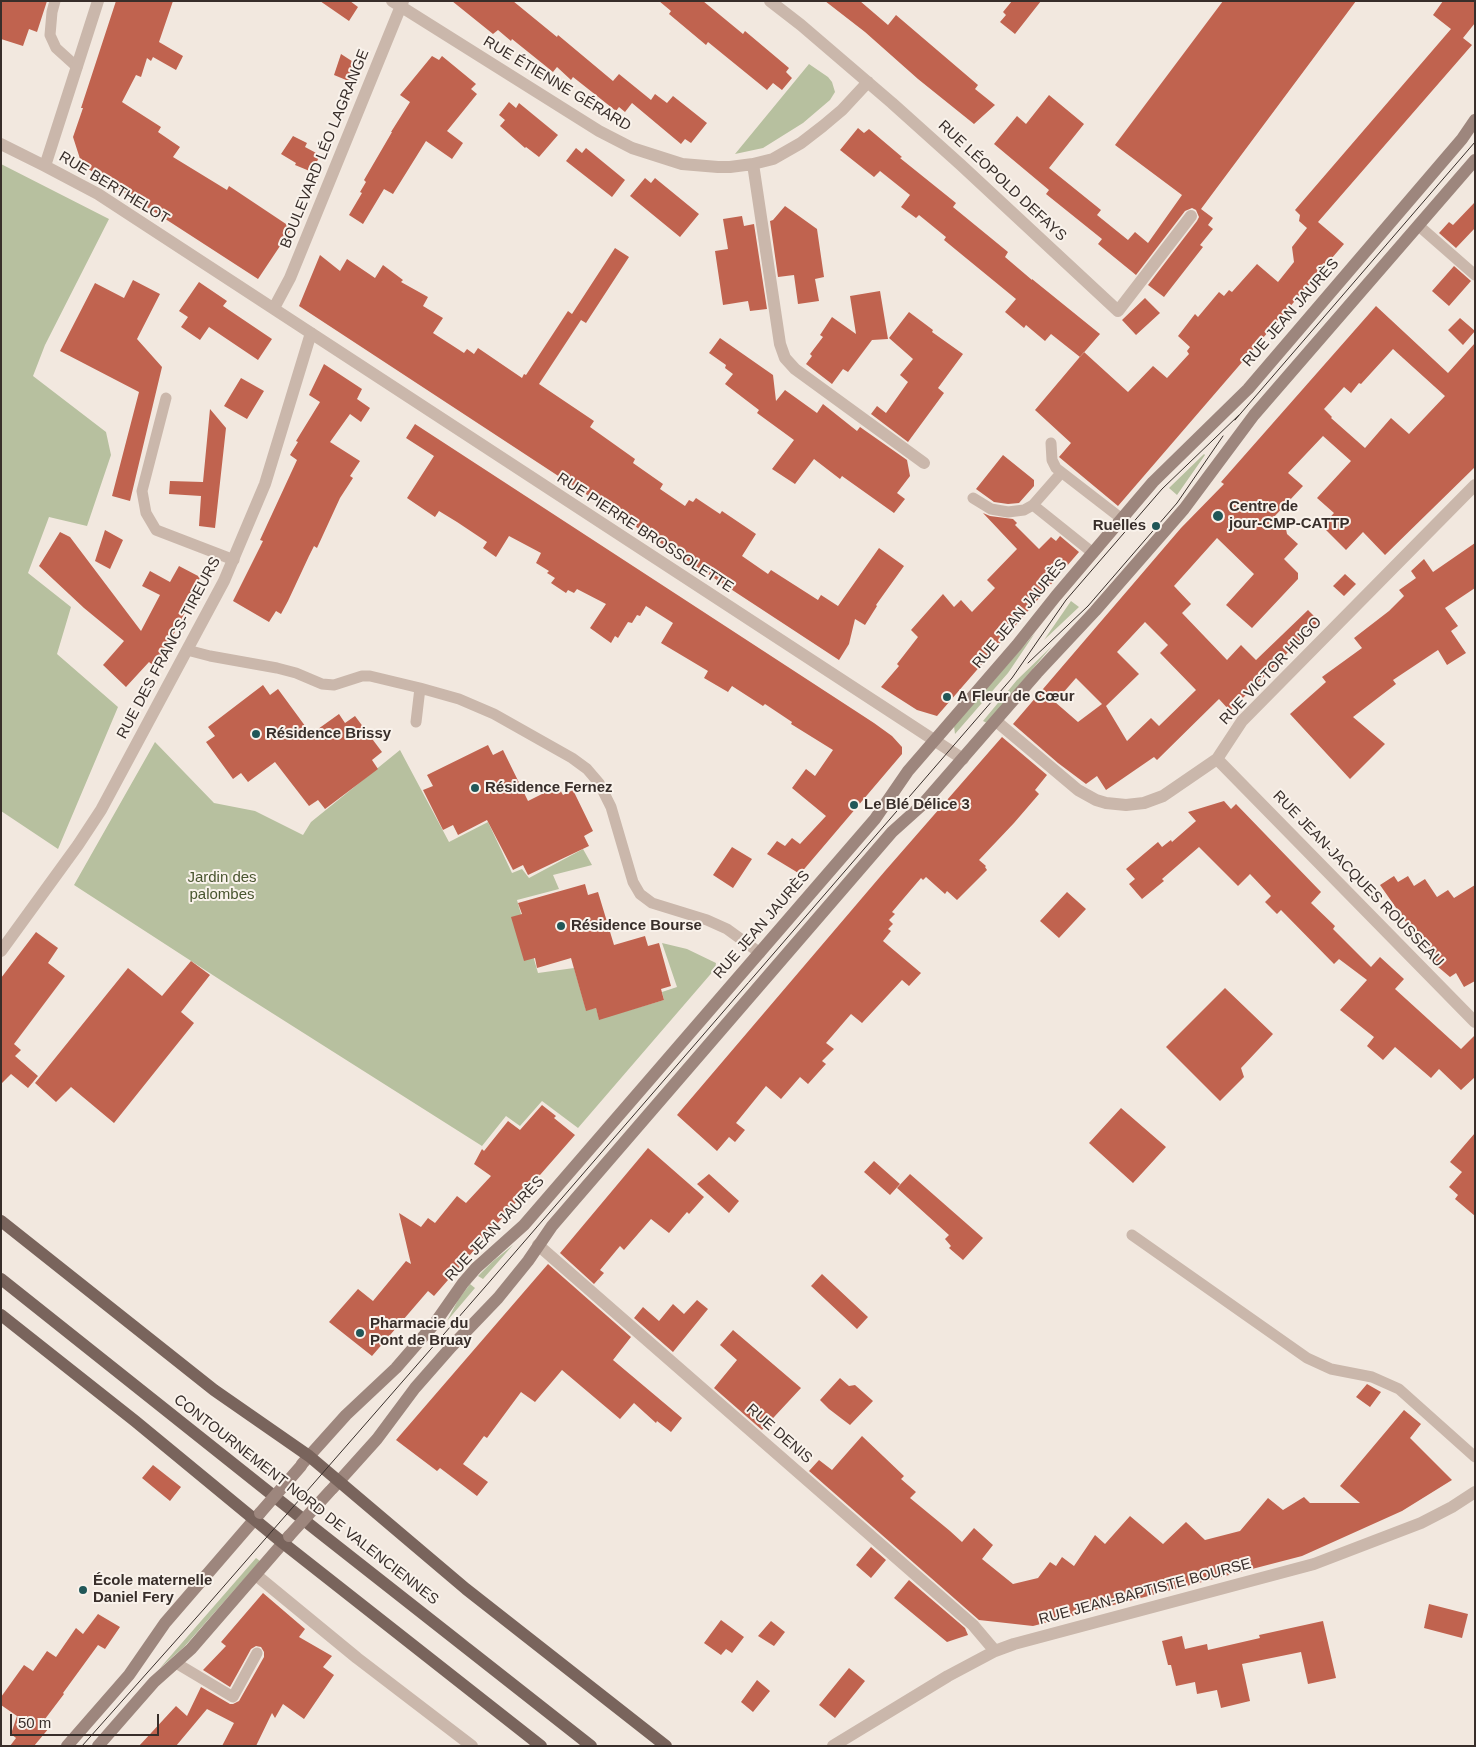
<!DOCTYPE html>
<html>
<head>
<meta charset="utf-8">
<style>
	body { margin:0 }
	#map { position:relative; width:1476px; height:1747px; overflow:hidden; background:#f2e8df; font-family:Helvetica,sans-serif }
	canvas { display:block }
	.frame { position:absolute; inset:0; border:2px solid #382e2a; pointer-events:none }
	.scale { position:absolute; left:10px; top:1714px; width:149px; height:22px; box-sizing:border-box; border:2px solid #382e2a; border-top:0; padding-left:6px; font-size:15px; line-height:18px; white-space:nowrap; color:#382e2a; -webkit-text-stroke:4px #f9f2eb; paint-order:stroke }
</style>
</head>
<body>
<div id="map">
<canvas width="1476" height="1747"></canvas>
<div class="frame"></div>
<div class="scale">50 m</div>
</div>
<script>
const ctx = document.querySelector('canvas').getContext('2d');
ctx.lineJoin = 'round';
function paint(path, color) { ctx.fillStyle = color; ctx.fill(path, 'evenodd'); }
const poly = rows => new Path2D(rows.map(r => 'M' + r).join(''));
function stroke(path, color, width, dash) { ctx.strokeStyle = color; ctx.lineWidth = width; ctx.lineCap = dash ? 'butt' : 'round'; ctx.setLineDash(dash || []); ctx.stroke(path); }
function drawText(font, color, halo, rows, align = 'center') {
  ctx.font = font + ' Helvetica,sans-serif'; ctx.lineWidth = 4; ctx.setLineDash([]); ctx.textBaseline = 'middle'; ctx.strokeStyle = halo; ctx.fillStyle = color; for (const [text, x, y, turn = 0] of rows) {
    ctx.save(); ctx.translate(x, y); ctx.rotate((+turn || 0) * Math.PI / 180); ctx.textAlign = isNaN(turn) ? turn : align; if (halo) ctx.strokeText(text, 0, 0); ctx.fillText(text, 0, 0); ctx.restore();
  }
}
paint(poly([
	[809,64,828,77,832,82,835,92,830,100,803,123,763,148,735,154],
	[1,164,109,219,45,345,33,376,106,432,111,455,87,526,49,517,28,573,71,607,57,654,118,707,58,849,1,811],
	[1204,454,1205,455,1177,495,1169,488],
	[1071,601,1079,607,1044,640],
	[1035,633,1008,673,955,734,954,726],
	[1052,646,987,723,983,721,1017,680],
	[155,742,214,803,255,811,303,835,311,822,400,750,449,842,488,822,512,873,522,869,529,878,583,849,592,865,553,875,559,889,517,900,538,973,574,968,586,1010,596,1008,599,1019,664,1000,662,992,677,987,662,943,687,949,716,963,715,969,578,1128,542,1101,520,1126,506,1116,482,1146,242,994,74,885],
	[513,1245,483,1279,478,1276,492,1262],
	[470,1284,475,1288,447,1321,458,1300],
	[256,1558,260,1561,184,1647,160,1668]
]), '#b7c09f');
paint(poly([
	[1,1,47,1,37,32,29,29,23,46,1,39],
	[116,1,173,1,159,42,183,56,176,70,153,57,151,61,147,58,141,77,136,75,122,102,161,127,158,132,180,147,173,157,227,190,229,186,292,228,258,279,82,165,73,137,83,108,81,108],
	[320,1,350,1,358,7,349,21],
	[452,1,513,1,557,37,558,35,613,81,619,74,651,100,655,94,667,103,673,96,707,123,691,143,685,139,681,144,632,103,625,112,619,107,616,111,573,77,571,80,557,67,553,72,512,39,511,41,498,30,493,34],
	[659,1,703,1,743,34,745,31,789,68,786,72,792,78,782,90,773,83,767,90,708,42,706,45,669,14,671,11],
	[825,1,860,1,888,25,896,15,978,85,975,89,995,105,974,124,918,79,865,32],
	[1012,1,1041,1,1015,34,1000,22,1006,15,1003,12],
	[1223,1,1356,1,1201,209,1213,218,1208,225,1213,229,1200,245,1203,247,1164,297,1148,285,1197,221,1199,217,1196,210,1192,208,1185,211,1136,275,1098,244,1102,239,1046,194,1049,190,994,144,1017,116,1026,124,1049,95,1084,124,1049,168,1101,210,1097,215,1128,240,1135,232,1148,243,1182,195,1115,145],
	[1443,1,1475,1,1475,23,1463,38,1472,45,1318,222,1344,244,1118,506,1059,457,1071,443,1035,410,1084,352,1128,392,1153,366,1167,378,1189,354,1187,351,1190,347,1178,336,1195,314,1198,317,1219,292,1224,296,1229,290,1232,292,1257,264,1278,282,1294,262,1292,247,1307,228,1299,221,1300,215,1295,210,1451,29,1433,15],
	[341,54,358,65,351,82,334,75],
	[432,56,439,60,442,56,476,84,471,89,477,94,447,131,463,143,452,159,426,141,393,194,384,189,363,224,349,215,362,193,360,192,366,182,364,180,392,132,391,132,410,102,400,95],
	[509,102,516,108,519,103,558,135,539,157,526,147,525,148,500,126,505,120,499,115],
	[858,128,864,133,869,129,902,157,900,158,956,203,953,207,1008,252,1005,257,1032,280,1032,279,1100,334,1080,357,1051,334,1045,341,1026,325,1024,328,1005,312,1016,299,944,240,946,237,919,215,916,218,901,207,910,195,880,171,874,177,840,150],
	[293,136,307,143,305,147,320,155,312,172,295,165,296,163,281,154],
	[576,148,582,153,586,148,625,180,612,197,566,161],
	[645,178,651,183,655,178,699,214,680,237,630,196],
	[1475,202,1475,228,1456,248,1439,233,1449,222,1453,225],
	[785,206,817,229,824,277,815,279,819,301,798,304,794,275,778,277,770,221,773,220],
	[742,216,744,226,754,224,767,309,750,311,748,301,723,305,715,251,728,249,723,219],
	[615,248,629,257,586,323,581,320,539,384,594,421,590,427,635,459,633,463,663,484,660,489,685,506,689,500,693,502,696,498,720,514,722,511,756,534,742,556,768,574,771,570,818,600,821,595,838,606,879,548,904,566,876,605,877,606,865,625,855,619,849,644,839,660,299,306,320,255,340,271,347,259,375,278,383,265,403,280,401,282,428,297,423,306,443,318,433,333,464,353,467,349,474,354,478,348,522,378,524,374,526,375,568,311,572,314],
	[1454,266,1471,281,1449,306,1432,291],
	[133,280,160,294,137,339,162,367,130,501,112,496,139,392,60,351,95,283,124,298],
	[199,282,227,301,223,306,272,339,258,360,209,327,200,340,181,327,188,317,179,311],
	[880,291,888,339,872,340,848,372,843,369,832,384,806,364,812,356,810,354,823,337,820,335,832,317,856,334,850,296],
	[1145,298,1160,313,1136,335,1122,320],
	[1376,306,1448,373,1475,343,1475,467,1385,555,1363,532,1346,550,1322,526,1334,513,1317,498,1351,461,1323,436,1288,473,1303,486,1273,518,1286,529,1287,534,1298,544,1284,559,1298,573,1298,579,1252,628,1226,605,1254,574,1217,538,1174,586,1191,604,1182,613,1227,660,1241,645,1256,660,1308,610,1319,621,1230,711,1219,699,1157,760,1154,757,1106,790,1097,776,1086,784,1058,763,1013,724,1181,528,1224,484,1221,482],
	[1393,349,1445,396,1409,434,1391,418,1365,448,1331,418,1332,417,1324,409,1344,387,1351,393,1359,383,1361,384],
	[1145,622,1168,645,1160,653,1196,690,1159,726,1151,718,1127,741,1106,706,1139,674,1117,652],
	[1076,678,1102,704,1078,722,1055,702],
	[909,312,933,330,932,332,963,354,938,388,944,393,908,442,871,414,877,406,886,413,908,382,900,375,913,359,889,338],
	[1460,318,1475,331,1463,345,1448,330],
	[720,338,773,375,776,401,785,390,817,413,823,404,857,431,860,427,907,460,910,476,897,493,905,499,894,513,842,476,840,479,814,459,795,484,772,469,794,440,757,413,759,410,725,384,733,374,725,368,726,365,709,353],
	[324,364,362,389,357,399,370,408,361,422,350,414,330,442,360,461,350,476,353,478,340,498,317,548,314,546,309,556,288,601,281,614,276,611,269,622,233,601,263,541,260,540,297,460,290,455,298,442,296,441,320,402,309,395],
	[241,378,264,391,247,419,224,406],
	[210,409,226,428,215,528,199,526,201,496,169,494,170,481,203,482],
	[415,424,874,723,892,736,902,747,902,754,800,874,767,854,777,841,785,846,792,838,800,844,826,816,792,788,806,769,815,776,833,750,791,724,792,722,765,704,763,706,732,686,728,692,704,678,708,671,661,643,673,623,646,606,640,616,637,615,632,623,628,622,618,638,615,636,611,643,590,628,606,604,577,589,574,593,568,590,566,593,551,583,555,578,547,573,549,571,536,563,541,553,509,536,496,557,483,548,487,542,457,522,439,511,435,517,407,498,434,456,406,438],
	[1003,455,1034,480,1034,486,1019,503,1008,504,994,502,976,489],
	[983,513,990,516,1013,519,1017,523,1015,525,1039,549,1051,537,1056,541,1060,536,1079,552,937,716,917,710,881,687,899,666,897,664,918,637,911,630,943,594,954,607,961,600,972,612,995,588,987,580,1017,549],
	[105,530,123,540,110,569,95,561],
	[60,532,70,537,141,631,160,595,142,586,150,571,170,582,179,566,200,577,191,601,156,668,149,662,126,687,103,665,124,641,84,608,39,566],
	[1475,543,1475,588,1445,608,1458,626,1451,631,1466,653,1447,665,1438,650,1393,680,1396,684,1353,717,1385,744,1350,779,1290,714,1326,682,1322,677,1362,648,1354,638,1389,611,1404,596,1399,590,1416,578,1411,571,1424,559,1433,572],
	[1345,574,1356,584,1344,596,1333,586],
	[263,685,270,695,278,689,311,734,339,714,345,723,355,716,382,752,372,760,378,769,325,809,318,800,309,806,275,762,248,782,241,773,233,779,206,742,215,736,208,727],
	[1002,737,1047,775,1035,790,1039,794,1014,823,979,860,986,866,985,867,987,870,957,900,947,891,945,894,926,877,923,880,921,878,892,912,895,914,889,920,893,924,888,929,891,931,883,941,921,973,909,986,902,980,862,1023,851,1014,826,1043,834,1049,822,1061,826,1064,808,1084,800,1077,781,1099,766,1086,736,1123,745,1130,735,1142,729,1137,717,1151,677,1115,885,871],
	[488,745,493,755,503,750,528,801,558,786,563,795,573,790,593,831,584,836,589,846,528,875,523,865,513,870,487,820,458,835,453,825,443,830,423,790,433,786,427,775],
	[1224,801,1231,809,1236,804,1321,892,1311,903,1335,926,1333,929,1371,967,1380,957,1404,979,1395,989,1461,1049,1475,1035,1475,1077,1461,1090,1439,1069,1431,1078,1395,1047,1383,1060,1367,1046,1374,1037,1340,1010,1367,980,1339,959,1334,964,1281,910,1277,914,1265,902,1271,896,1250,874,1238,886,1199,847,1162,879,1164,881,1142,899,1129,884,1135,879,1126,869,1158,842,1162,847,1171,840,1172,842,1196,821,1188,812],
	[732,847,752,859,733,888,713,875],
	[1394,876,1398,882,1408,876,1414,886,1425,879,1437,897,1448,890,1454,898,1475,885,1475,981,1464,987,1456,973,1450,977,1437,966,1380,885],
	[585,884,588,895,598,892,614,945,645,936,648,946,659,943,671,986,661,989,664,1000,599,1020,596,1008,586,1011,571,958,537,968,535,958,524,961,511,917,522,914,518,903],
	[1067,892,1086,909,1059,938,1040,921],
	[36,932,58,948,48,963,65,976,14,1044,21,1050,15,1056,38,1076,28,1088,11,1074,1,1084,1,978],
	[191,961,210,975,181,1012,194,1023,114,1123,71,1087,56,1102,35,1083,128,968,162,996],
	[1225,988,1273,1034,1241,1068,1244,1077,1220,1101,1166,1047],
	[542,1105,556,1116,554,1118,575,1135,434,1296,428,1291,372,1356,329,1322,358,1289,373,1301,406,1261,411,1264,399,1213,421,1227,428,1218,435,1223,457,1196,466,1203,491,1176,474,1164,482,1149,484,1151,508,1121,520,1130],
	[1121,1108,1166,1147,1133,1183,1089,1143],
	[1475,1133,1475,1216,1455,1199,1458,1195,1449,1187,1462,1172,1450,1162],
	[648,1148,704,1197,689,1214,687,1212,669,1233,651,1219,624,1250,620,1246,600,1270,604,1273,594,1284,560,1253],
	[874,1161,900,1184,890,1195,864,1172],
	[709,1174,739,1201,729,1213,697,1184],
	[910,1174,983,1238,963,1260,949,1248,951,1246,945,1239,949,1235,897,1188],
	[548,1264,631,1337,613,1360,682,1418,671,1432,657,1421,656,1423,634,1403,620,1419,562,1370,535,1402,521,1392,487,1438,484,1436,463,1464,488,1482,477,1496,440,1468,437,1471,396,1440],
	[822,1274,868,1317,857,1329,811,1286],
	[697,1300,708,1309,673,1352,634,1318,643,1307,659,1321,673,1304,684,1314],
	[733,1330,801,1388,762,1430,714,1388,737,1360,720,1345],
	[840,1378,849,1386,855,1385,873,1401,850,1425,829,1409,820,1400],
	[1367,1384,1381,1392,1370,1407,1356,1397],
	[1404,1410,1421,1424,1410,1438,1452,1480,1402,1511,1302,1556,1033,1626,979,1620,809,1471,819,1460,832,1470,862,1436,904,1476,901,1479,916,1492,910,1498,950,1531,962,1542,974,1528,993,1545,982,1559,1013,1584,1038,1578,1050,1562,1056,1566,1062,1557,1074,1566,1095,1535,1105,1544,1130,1516,1163,1544,1186,1522,1205,1540,1240,1531,1268,1498,1283,1510,1304,1497,1310,1503,1360,1503,1340,1486],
	[153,1465,181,1487,170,1501,142,1478],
	[871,1547,886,1560,871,1578,856,1565],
	[909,1580,965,1628,968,1635,947,1642,894,1598],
	[263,1593,305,1629,299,1637,332,1656,323,1667,334,1675,304,1719,283,1704,275,1718,272,1713,256,1746,222,1746,234,1723,207,1709,176,1746,139,1746,176,1706,187,1716,201,1687,230,1704,233,1704,239,1701,264,1657,264,1652,261,1647,256,1646,251,1649,230,1687,203,1670,226,1646,221,1642],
	[1429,1604,1468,1614,1462,1638,1424,1628],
	[98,1614,120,1627,105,1649,98,1645,63,1693,64,1694,42,1723,49,1728,34,1746,10,1746,16,1738,11,1734,17,1716,1,1705,1,1697,24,1665,33,1671,47,1651,56,1657,76,1628,83,1634],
	[721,1620,744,1637,732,1653,726,1649,721,1655,704,1643],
	[771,1621,785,1632,774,1646,758,1636],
	[1323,1621,1336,1678,1308,1684,1301,1652,1242,1664,1250,1701,1221,1708,1217,1690,1197,1694,1195,1682,1176,1686,1171,1665,1168,1665,1162,1641,1182,1636,1185,1649,1207,1644,1208,1650,1260,1638,1259,1635],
	[849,1668,865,1681,835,1718,819,1705],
	[757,1680,770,1691,753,1712,741,1702]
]), '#c0634f');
stroke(poly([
	[55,1,52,12,50,35,56,48,77,67],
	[1419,226,1475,275],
	[166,398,142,491,146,513,156,530,234,560],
	[1051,443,1052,460,1056,468,1122,519],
	[973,498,991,509,1008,512,1024,510,1033,505,1093,553],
	[1033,505,1061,473],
	[187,650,210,656,277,668,296,673,322,684,334,685,362,676,370,676,420,688,416,722],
	[420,688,459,699,494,714,572,758,587,769,599,783,611,807,633,882,640,894,652,903,707,920,727,929,760,953],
	[1132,1235,1307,1358,1331,1369,1372,1377,1399,1389,1475,1457],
	[176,1663,233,1697,257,1653]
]), '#cab7ab', 11);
stroke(poly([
	[98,1,45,166,98,194,963,759],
	[392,1,599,131,632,148,682,164,718,167,730,167,753,164,773,159,801,143,823,126,842,110,868,82],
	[770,1,801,25,892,103,961,165,1118,311,1191,216],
	[1,144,45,166],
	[753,164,780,344,785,358,795,369,924,463],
	[274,308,290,278,403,1],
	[996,721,1078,790,1096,800,1106,803,1126,805,1144,803,1163,796,1217,759,1242,721,1475,485],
	[1217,759,1475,1022],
	[1,951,78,845,101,810,224,581,265,484,311,333],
	[538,1245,973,1625,995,1651],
	[256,1575,357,1658,472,1746],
	[833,1746,948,1676,995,1651,1014,1644,1314,1564,1421,1523,1452,1507,1475,1492]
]), '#cab7ab', 12);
stroke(poly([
	[302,1464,346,1415,396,1368,435,1323,463,1283,476,1268,524,1225,875,819,908,771,1017,645,1056,596,1153,482,1248,389,1462,139,1475,120],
	[332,1489,377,1439,415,1388,451,1347,498,1298,528,1261,552,1226,892,832,922,805,1037,673,1095,611,1184,509,1254,415,1475,160],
	[67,1746,129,1675,165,1623,260,1513],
	[98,1746,154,1682,191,1649,289,1536]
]), '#9d867d', 12);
stroke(poly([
	[1,1221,214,1390,309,1456,466,1589,666,1746],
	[1,1279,319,1532,591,1746],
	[1,1315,135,1421,283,1543,541,1746]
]), '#79645c', 12);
stroke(poly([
	[1235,420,1475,142],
	[1028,663,1088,606,1177,503,1223,436],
	[82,1746,204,1609,485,1287,1012,678,1066,600,1162,489,1239,415]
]), '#382e2a', 1);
stroke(poly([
	[260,1513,301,1466],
	[289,1536,330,1491]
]), '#9d867d', 12);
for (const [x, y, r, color] of [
	[1218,516,6,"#215758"],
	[1156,526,5,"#215758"],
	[947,697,5,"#215758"],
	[256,734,5,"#215758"],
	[475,788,5,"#215758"],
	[854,805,5,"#215758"],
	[561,926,5,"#215758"],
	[360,1333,5,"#215758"],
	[83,1590,5,"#215758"]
]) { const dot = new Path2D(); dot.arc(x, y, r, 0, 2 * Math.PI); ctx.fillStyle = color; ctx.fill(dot); stroke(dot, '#f9f2eb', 2); }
drawText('15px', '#382e2a', '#f9f2eb', [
	["RUE ÉTIENNE GÉRARD",557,84,31],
	["BOULEVARD LÉO LAGRANGE",325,149,-68],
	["RUE LÉOPOLD DEFAYS",1002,181,43],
	["RUE BERTHELOT",114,188,31],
	["RUE JEAN JAURÈS",1291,313,-49],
	["RUE PIERRE BROSSOLETTE",645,533,33],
	["RUE JEAN JAURÈS",1020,614,-50],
	["RUE DES FRANCS-TIREURS",169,648,-62],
	["RUE VICTOR HUGO",1271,671,-47],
	["RUE JEAN-JACQUES ROUSSEAU",1358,879,46],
	["RUE JEAN JAURÈS",762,925,-49],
	["RUE JEAN JAURÈS",495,1229,-47],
	["RUE DENIS",779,1434,41],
	["CONTOURNEMENT NORD DE VALENCIENNES",306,1500,38],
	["RUE JEAN-BAPTISTE BOURSE",1145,1592,-15]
]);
drawText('bold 15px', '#382e2a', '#f9f2eb', [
	["Centre de",1229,507],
	["jour-CMP-CATTP",1229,524],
	["Ruelles",1146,526,"right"],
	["A Fleur de Cœur",957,697],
	["Résidence Brissy",266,734],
	["Résidence Fernez",485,788],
	["Le Blé Délice 3",864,805],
	["Résidence Bourse",571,926],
	["Pharmacie du",370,1324],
	["Pont de Bruay",370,1341],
	["École maternelle",93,1581],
	["Daniel Fery",93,1598]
], 'left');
drawText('15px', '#49552f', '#f9f2eb', [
	["Jardin des",222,878],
	["palombes",222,895]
]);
</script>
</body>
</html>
